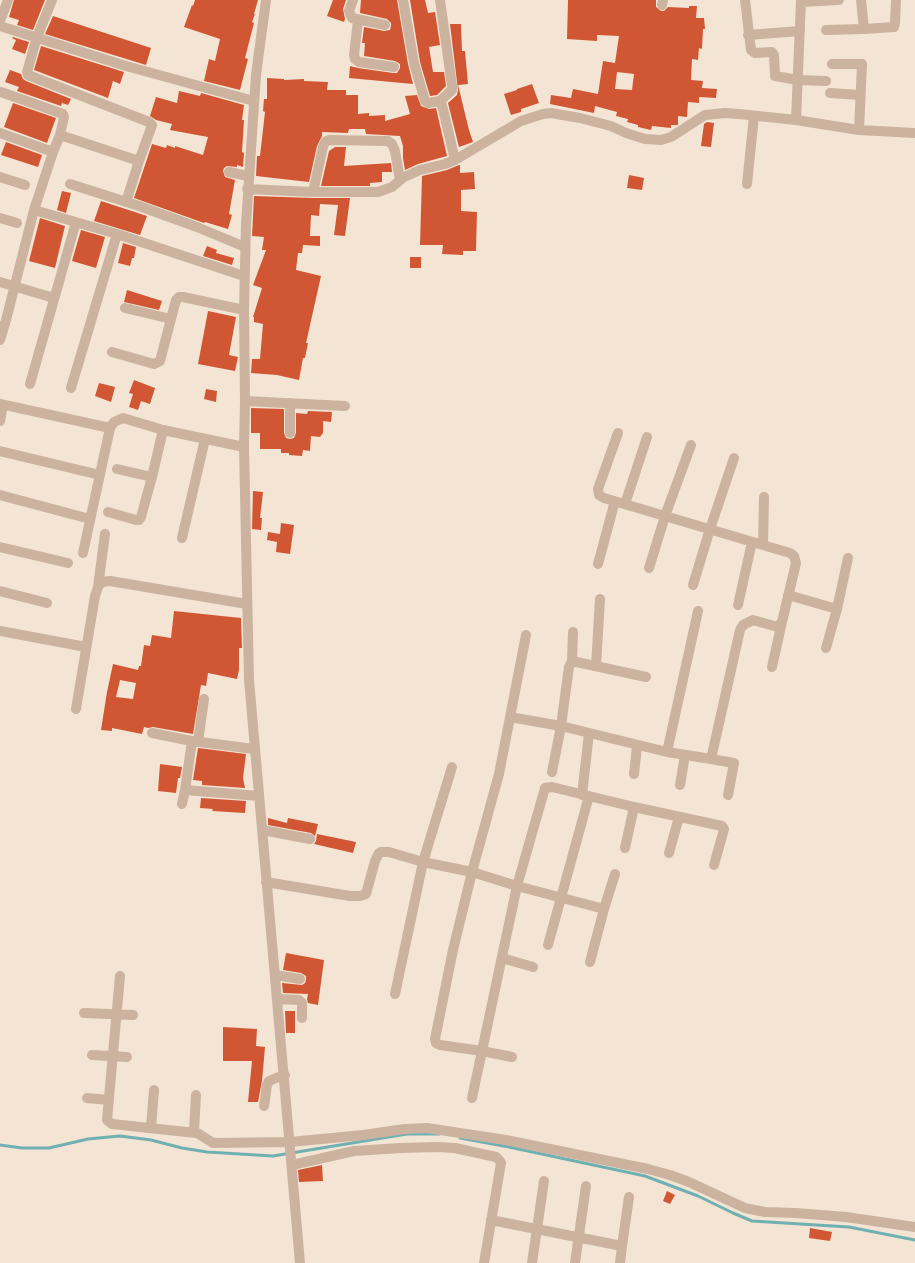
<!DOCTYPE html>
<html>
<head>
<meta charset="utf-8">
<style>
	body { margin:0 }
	canvas { display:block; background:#f3e4d4 }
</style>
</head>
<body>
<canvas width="915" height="1263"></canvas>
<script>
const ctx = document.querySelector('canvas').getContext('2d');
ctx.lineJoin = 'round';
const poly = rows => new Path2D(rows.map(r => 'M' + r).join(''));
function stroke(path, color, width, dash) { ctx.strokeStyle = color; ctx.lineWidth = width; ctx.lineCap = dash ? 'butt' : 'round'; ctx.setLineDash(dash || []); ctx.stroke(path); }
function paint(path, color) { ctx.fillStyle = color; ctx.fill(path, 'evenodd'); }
stroke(poly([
	[460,1138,509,1147,645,1176,698,1196,733,1213,752,1221,849,1227,915,1240],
	[0,1145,22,1148,49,1148,88,1139,120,1136,151,1140,182,1148,207,1152,273,1156,407,1134,439,1134]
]), '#71b0b2', 3);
paint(poly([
	[14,0,45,0,33,30,17,25,19,20,9,17],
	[195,0,258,0,254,14,255,14,252,22,254,23,245,58,248,59,240,90,204,81,209,59,215,61,220,39,184,27,192,5,193,6],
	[333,0,346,0,343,9,345,19,344,22,327,16],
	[361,0,397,0,408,64,413,84,349,78,350,66,358,68,393,73,397,73,400,68,400,64,395,61,364,56,365,43,362,43,364,27,384,31,390,30,391,26,391,23,387,19,360,13],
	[410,0,425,0,428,13,435,12,440,45,429,47,433,72,444,72,446,86,437,95,430,96,420,62],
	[568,0,656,0,656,7,661,11,664,11,668,7,689,8,689,6,697,6,696,18,704,18,705,29,703,29,702,49,699,48,698,60,692,59,691,80,703,81,702,88,717,89,716,98,699,97,699,103,688,102,687,117,678,116,678,125,671,125,671,128,652,126,651,130,638,127,638,125,627,122,628,119,616,116,617,112,595,106,594,113,550,104,551,95,571,98,573,89,598,94,603,61,615,63,619,36,597,35,597,41,567,39],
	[617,72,634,74,632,90,615,89],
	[53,16,151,48,146,65,45,34],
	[450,24,461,24,462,51,465,51,468,84,458,85,469,130,473,142,459,147,448,103,457,95,458,90],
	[13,37,29,42,25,54,12,49,16,40,12,38],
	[41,46,124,72,120,84,113,81,108,98,34,70],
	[10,70,21,74,23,79,26,81,71,99,68,105,62,103,61,106,17,91,19,87,5,82],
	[267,78,284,79,284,80,304,79,304,81,328,82,327,90,346,90,346,95,358,95,358,114,369,113,369,116,385,115,385,121,410,114,405,96,417,95,421,106,429,109,436,108,447,156,418,164,405,170,403,158,403,146,400,136,366,134,365,129,349,129,348,133,322,132,322,136,317,146,309,182,256,176,257,156,260,156,265,112,263,111,264,99,267,99],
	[532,84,539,103,521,109,521,112,511,115,504,94,517,90,517,89],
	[179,91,200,96,201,93,244,105,242,120,244,120,242,152,244,153,243,167,237,165,237,167,227,166,224,168,223,171,225,177,235,180,229,214,232,215,228,229,205,222,204,223,134,198,152,144,166,148,167,145,175,148,175,146,203,155,208,137,170,130,172,124,156,120,150,116,156,97,177,103],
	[13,103,56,118,47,143,4,127],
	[707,122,714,123,711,147,701,146,704,124],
	[6,142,42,155,38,167,1,155],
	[335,147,346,147,344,166,391,163,392,172,382,172,382,182,370,183,370,186,321,186,329,151],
	[459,165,460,165,460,173,474,172,475,189,461,190,461,211,477,212,476,251,463,251,463,255,442,254,443,245,420,245,422,176,447,170],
	[629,175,644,178,642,190,627,188],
	[62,191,71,193,66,213,57,210],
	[254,196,313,198,350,198,345,236,334,235,338,205,320,204,319,216,311,215,310,236,320,236,320,246,303,245,302,253,298,253,296,270,321,276,306,343,308,343,305,358,303,358,299,380,277,375,251,373,252,359,260,359,263,324,254,322,254,317,253,317,262,288,253,285,266,250,262,250,264,237,252,236],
	[101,201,147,216,140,235,94,221],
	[40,218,65,226,55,268,29,261],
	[81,230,105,237,96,268,72,261],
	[123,243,136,247,134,258,132,258,130,266,118,263],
	[207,246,217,250,216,253,234,258,232,265,203,256],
	[410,257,421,257,421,268,410,268],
	[127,290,162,301,159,310,124,302],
	[208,311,236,317,229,355,238,357,235,371,198,364],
	[134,380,155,388,150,404,141,401,138,410,129,407,133,394,129,393],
	[99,383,115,387,111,402,95,396],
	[206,389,217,391,216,402,204,399],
	[251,408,284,409,284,433,286,438,290,439,294,438,296,433,296,413,307,414,308,411,332,412,331,422,323,421,323,433,320,437,311,436,310,451,303,450,302,456,289,455,289,453,281,453,281,449,260,449,260,433,251,433],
	[253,491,263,492,260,518,262,518,261,530,252,529],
	[281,523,294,525,290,554,276,552,277,542,267,540,268,532,280,534],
	[174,611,241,618,242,648,239,648,239,670,237,679,208,673,206,686,201,685,193,734,153,727,148,728,144,727,142,734,112,728,112,731,101,730,107,692,113,664,138,670,139,666,141,666,144,645,150,646,152,635,171,638],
	[120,680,136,683,133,699,116,697],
	[198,748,246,754,243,778,245,788,202,785,202,781,193,780],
	[160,764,182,767,180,778,178,778,176,793,158,791],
	[201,798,246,801,245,813,212,811,213,809,200,808],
	[268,818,287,823,288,818,318,824,315,836,311,833,268,825],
	[317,834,356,842,353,853,314,844,316,841],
	[286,953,324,960,318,1005,308,1003,307,999,308,994,283,993,282,983,302,985,305,983,306,980,306,976,301,973,283,970],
	[285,1011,295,1011,295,1033,286,1033],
	[223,1027,257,1029,256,1046,265,1047,262,1081,258,1102,248,1102,252,1061,223,1061],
	[322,1165,323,1181,299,1182,298,1170],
	[667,1191,675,1195,670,1204,663,1201],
	[810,1228,832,1232,830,1241,809,1238]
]), '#d15734');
stroke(poly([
	[52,0,37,37,27,72,28,75,149,122,152,125,151,128,139,161],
	[266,0,256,75,246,224,244,310,245,401,244,447,249,680,300,1263],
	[353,0,349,11,352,18,385,25],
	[403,0,414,63,425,101,428,103,440,101,443,109,455,160],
	[745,0,751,50,755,53,772,52,774,55,775,76,798,80,826,81],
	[861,0,864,29,894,27,895,23,896,0],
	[801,2,839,0],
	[662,5,663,0],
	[358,20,354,55,355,59,359,62,394,67],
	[0,21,8,0],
	[0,26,126,66,254,101],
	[826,30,864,29],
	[748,35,800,31],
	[832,64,862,64,859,130],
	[1,92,63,114,64,117,60,135,53,152,34,210,117,234,244,276],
	[830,93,860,95],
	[440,101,452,90,452,86,440,0],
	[796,120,801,0],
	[0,133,53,152],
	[60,135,139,161,126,202],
	[229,172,248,176],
	[0,177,25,185],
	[70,184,139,206,197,227,245,247],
	[747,184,754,116],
	[247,189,313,192,378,192,392,187,404,177,420,170,445,164,455,160,521,121,543,114,551,113,580,118,611,126,626,133,645,139,661,140,671,137,705,115,725,113,739,114,796,120,859,130,915,133],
	[313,192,323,147,325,142,329,140,388,141,392,144,395,151,400,180],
	[0,218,17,223],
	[0,282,54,298],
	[125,308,171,319],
	[0,326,4,327,5,324,34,210],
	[0,340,4,327],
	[112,352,154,364,160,361,176,300,179,297,183,297,244,310],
	[30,384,76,222],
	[71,388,117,234],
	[245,401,345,406],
	[290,403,290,433],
	[0,404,110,428],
	[0,421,3,405],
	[618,433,598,489,599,495,604,498,790,553,794,556,796,563,782,622,778,626,774,626,753,620,743,625,740,630,711,759,667,752,561,726,569,667,572,661,646,677],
	[0,451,100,475],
	[117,469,152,477,163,430],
	[0,495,90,519],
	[625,504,647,437],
	[108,512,136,520,139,520,141,517,152,477],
	[182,538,205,439],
	[763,545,764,497],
	[0,547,68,563],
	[83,553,110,428,114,422,123,418,163,430,244,447],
	[598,564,615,501],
	[649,568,665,516,691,445],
	[693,585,710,529,734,458],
	[98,587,105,534],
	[0,591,47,603],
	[788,595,837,609,848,558],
	[738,605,752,542],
	[0,631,86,647],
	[826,648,837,609],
	[572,661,573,632],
	[596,666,600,599],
	[772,667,782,622],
	[76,709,95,596,98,587,102,582,110,581,247,604],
	[510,717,561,726,552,772],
	[152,733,192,741,254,749],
	[198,742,204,699],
	[667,752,698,611],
	[711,759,734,763,728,795],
	[634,774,637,746],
	[680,785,685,755],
	[185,790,259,796],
	[582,795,589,733],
	[182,804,185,790,192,741],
	[262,830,310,839],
	[625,848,634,807],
	[669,853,679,817],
	[615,874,604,909,517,886,545,788,552,787,634,807,722,826,724,829,723,833,714,865],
	[266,882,350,896,360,896,366,894,375,861,379,853,381,852,389,852,423,862,452,767],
	[548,945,589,796],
	[502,958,533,967],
	[590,962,604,909],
	[275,975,300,979],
	[120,976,107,1120,112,1124,196,1133],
	[395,994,423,862,472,872,499,774,526,635],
	[277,999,299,1000,302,1003,302,1018],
	[84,1013,133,1015],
	[92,1055,127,1057],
	[196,1095,194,1131,213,1143,290,1142,363,1135,405,1129,427,1128,506,1140,648,1169,670,1175,689,1182,745,1208,765,1212,796,1213,846,1217,915,1227],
	[87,1098,109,1100],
	[472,1098,482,1051,517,886,472,872,453,950,435,1039,436,1043,440,1045,482,1051,512,1057],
	[264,1106,267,1085,269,1081,276,1078,285,1075],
	[151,1127,154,1090],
	[292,1165,354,1151,401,1148,437,1147,455,1148,496,1157,499,1160,501,1163,484,1263],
	[491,1220,622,1246,629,1197],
	[532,1263,544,1181],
	[575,1263,586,1186],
	[620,1263,622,1246]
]), '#cbb3a0', 10);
</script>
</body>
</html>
